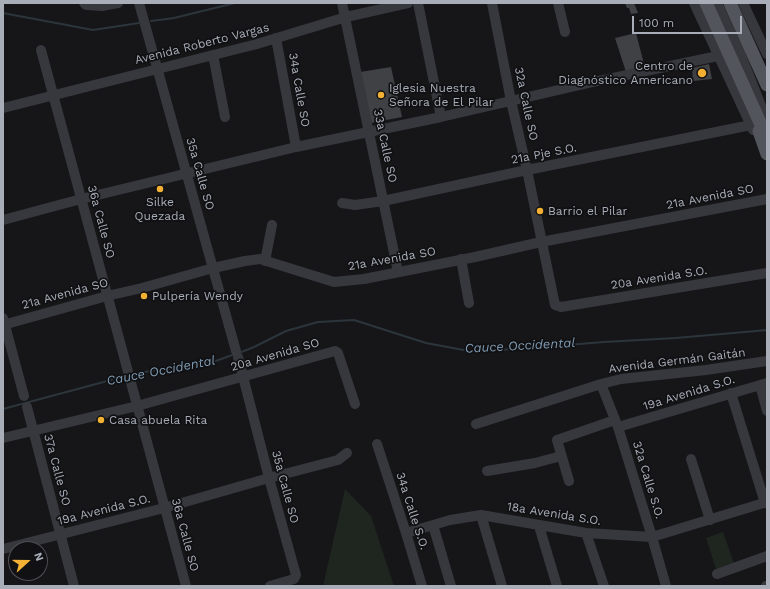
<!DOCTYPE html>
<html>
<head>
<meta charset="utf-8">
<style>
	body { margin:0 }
	#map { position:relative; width:770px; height:589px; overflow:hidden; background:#161618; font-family:"Work Sans",sans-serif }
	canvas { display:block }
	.frame { position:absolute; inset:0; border:4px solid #a8adb8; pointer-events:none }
	.north { position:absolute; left:8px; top:541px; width:40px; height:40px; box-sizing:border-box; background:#111113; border:1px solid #4d4f55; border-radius:50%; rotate:69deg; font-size:11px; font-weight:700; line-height:16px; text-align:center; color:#a8adb8 }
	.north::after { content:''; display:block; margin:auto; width:14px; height:18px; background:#f2b134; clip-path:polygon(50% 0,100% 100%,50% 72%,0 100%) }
	.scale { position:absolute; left:632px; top:16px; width:110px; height:18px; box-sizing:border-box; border:2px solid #a8adb8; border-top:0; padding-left:5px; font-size:12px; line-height:14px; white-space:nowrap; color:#a8adb8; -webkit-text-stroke:3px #111113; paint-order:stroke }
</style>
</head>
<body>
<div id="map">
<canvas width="770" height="589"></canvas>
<div class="frame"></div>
<div class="north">N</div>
<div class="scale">100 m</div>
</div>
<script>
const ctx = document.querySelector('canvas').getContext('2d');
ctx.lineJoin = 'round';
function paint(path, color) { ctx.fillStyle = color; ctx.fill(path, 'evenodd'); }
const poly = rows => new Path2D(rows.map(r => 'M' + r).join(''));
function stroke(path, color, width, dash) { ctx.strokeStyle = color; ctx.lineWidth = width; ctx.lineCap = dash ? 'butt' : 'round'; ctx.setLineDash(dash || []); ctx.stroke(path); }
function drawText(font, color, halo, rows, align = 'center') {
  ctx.font = font + ' "Work Sans",sans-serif'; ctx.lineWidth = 3.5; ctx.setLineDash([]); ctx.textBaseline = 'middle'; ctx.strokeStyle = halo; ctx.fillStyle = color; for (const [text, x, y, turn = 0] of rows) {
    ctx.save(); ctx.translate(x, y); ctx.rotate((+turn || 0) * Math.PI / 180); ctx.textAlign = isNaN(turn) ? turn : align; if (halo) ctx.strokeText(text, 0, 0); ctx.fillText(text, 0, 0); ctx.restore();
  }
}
paint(poly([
	[345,489,371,516,394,586,323,586],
	[723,532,734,563,716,569,706,538]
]), '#1e261f');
stroke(poly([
	[3,13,93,30,139,23],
	[151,21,174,18,235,3],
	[239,353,254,347,286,331,318,322,354,320,426,343,469,351,518,349,604,342,676,338,767,330],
	[132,374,187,365,213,362,235,354],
	[3,409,126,376]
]), '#2c353c', 2);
paint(poly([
	[625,3,634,3,638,13,631,14,629,8,627,8],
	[636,33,645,68,626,72,615,38],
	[709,64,712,79,693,81,692,68],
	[391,67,402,117,371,123,360,72]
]), '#404145');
stroke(poly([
	[84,3,86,5,102,6,118,3],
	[139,3,236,351],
	[342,3,398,272],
	[418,3,441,117],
	[492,3,511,101,527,170,555,305,561,307,767,273],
	[558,3,565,32],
	[694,3,753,130],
	[717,3,741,55,767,121],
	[743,3,767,54],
	[276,38,296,147],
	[41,50,186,586],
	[213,55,225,117],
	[3,108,257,44,346,17,408,3],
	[342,203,355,205,383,201,527,170,751,125],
	[3,220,81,199,296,147,441,117,593,82,718,56],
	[461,259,469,303],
	[265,261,272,225],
	[3,318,24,396],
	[3,325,107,296,142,288,213,268,245,261,260,259,334,282,364,279,475,257,541,242,767,199],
	[238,357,269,478,296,575,294,579,270,586],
	[601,384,618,427,652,537,666,586],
	[760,385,767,411],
	[731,393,765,503],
	[27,407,74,586],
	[476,424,601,384,621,379,706,370,767,361],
	[618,427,767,383],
	[3,438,137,406,335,351,338,353,355,404],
	[377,444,406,533,422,586],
	[691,459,710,520],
	[487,471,535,463,561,456],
	[569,481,557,440,615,420],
	[481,515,502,586],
	[433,525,451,586],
	[539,526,557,586],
	[406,533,450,520,481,515,586,533,652,537,767,502],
	[586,533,604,586],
	[3,549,164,508,269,478,338,460,347,453],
	[717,574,767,556],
	[766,586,767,586]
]), '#37383d', 10);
stroke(poly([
	[706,3,767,138],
	[730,3,767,85],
	[759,131,767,154]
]), '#53555c', 13);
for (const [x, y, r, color] of [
	[702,73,5,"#f2b134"],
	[381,95,4,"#f2b134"],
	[160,189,4,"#f2b134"],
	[540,211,4,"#f2b134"],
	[144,296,4,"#f2b134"],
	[101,420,4,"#f2b134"]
]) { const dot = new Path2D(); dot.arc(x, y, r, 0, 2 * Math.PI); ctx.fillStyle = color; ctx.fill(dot); stroke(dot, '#111113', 1.5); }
drawText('12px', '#a8adb8', '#111113', [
	["Avenida Roberto Vargas",202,44,-14],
	["34a Calle SO",299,90,80],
	["32a Calle SO",526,104,78],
	["33a Calle SO",385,146,78],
	["21a Pje S.O.",544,154,-11],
	["35a Calle SO",200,174,74],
	["21a Avenida SO",710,197,-11],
	["36a Calle SO",101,222,75],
	["21a Avenida SO",392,259,-10],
	["20a Avenida S.O.",659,278,-9],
	["21a Avenida SO",65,294,-15],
	["20a Avenida SO",275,355,-16],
	["Avenida Germán Gaitán",677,361,-7],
	["19a Avenida S.O.",689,393,-17],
	["37a Calle SO",57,470,75],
	["32a Calle S.O.",648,480,73],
	["35a Calle SO",285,487,75],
	["19a Avenida S.O.",104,510,-14],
	["34a Calle S.O.",412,511,72],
	["18a Avenida S.O.",554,514,9],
	["36a Calle SO",185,535,75]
]);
drawText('12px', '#a8adb8', '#111113', [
	["Centro de",693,66,"right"],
	["Diagnóstico Americano",693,80,"right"],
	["Iglesia Nuestra",389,88],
	["Señora de El Pilar",389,102],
	["Silke",160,202,"center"],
	["Quezada",160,216,"center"],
	["Barrio el Pilar",548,211],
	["Pulpería Wendy",152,296],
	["Casa abuela Rita",109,420]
], 'left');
drawText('italic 13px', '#7f9bb3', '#111113', [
	["Cauce Occidental",520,346,-3],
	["Cauce Occidental",161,371,-11]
]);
</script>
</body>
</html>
